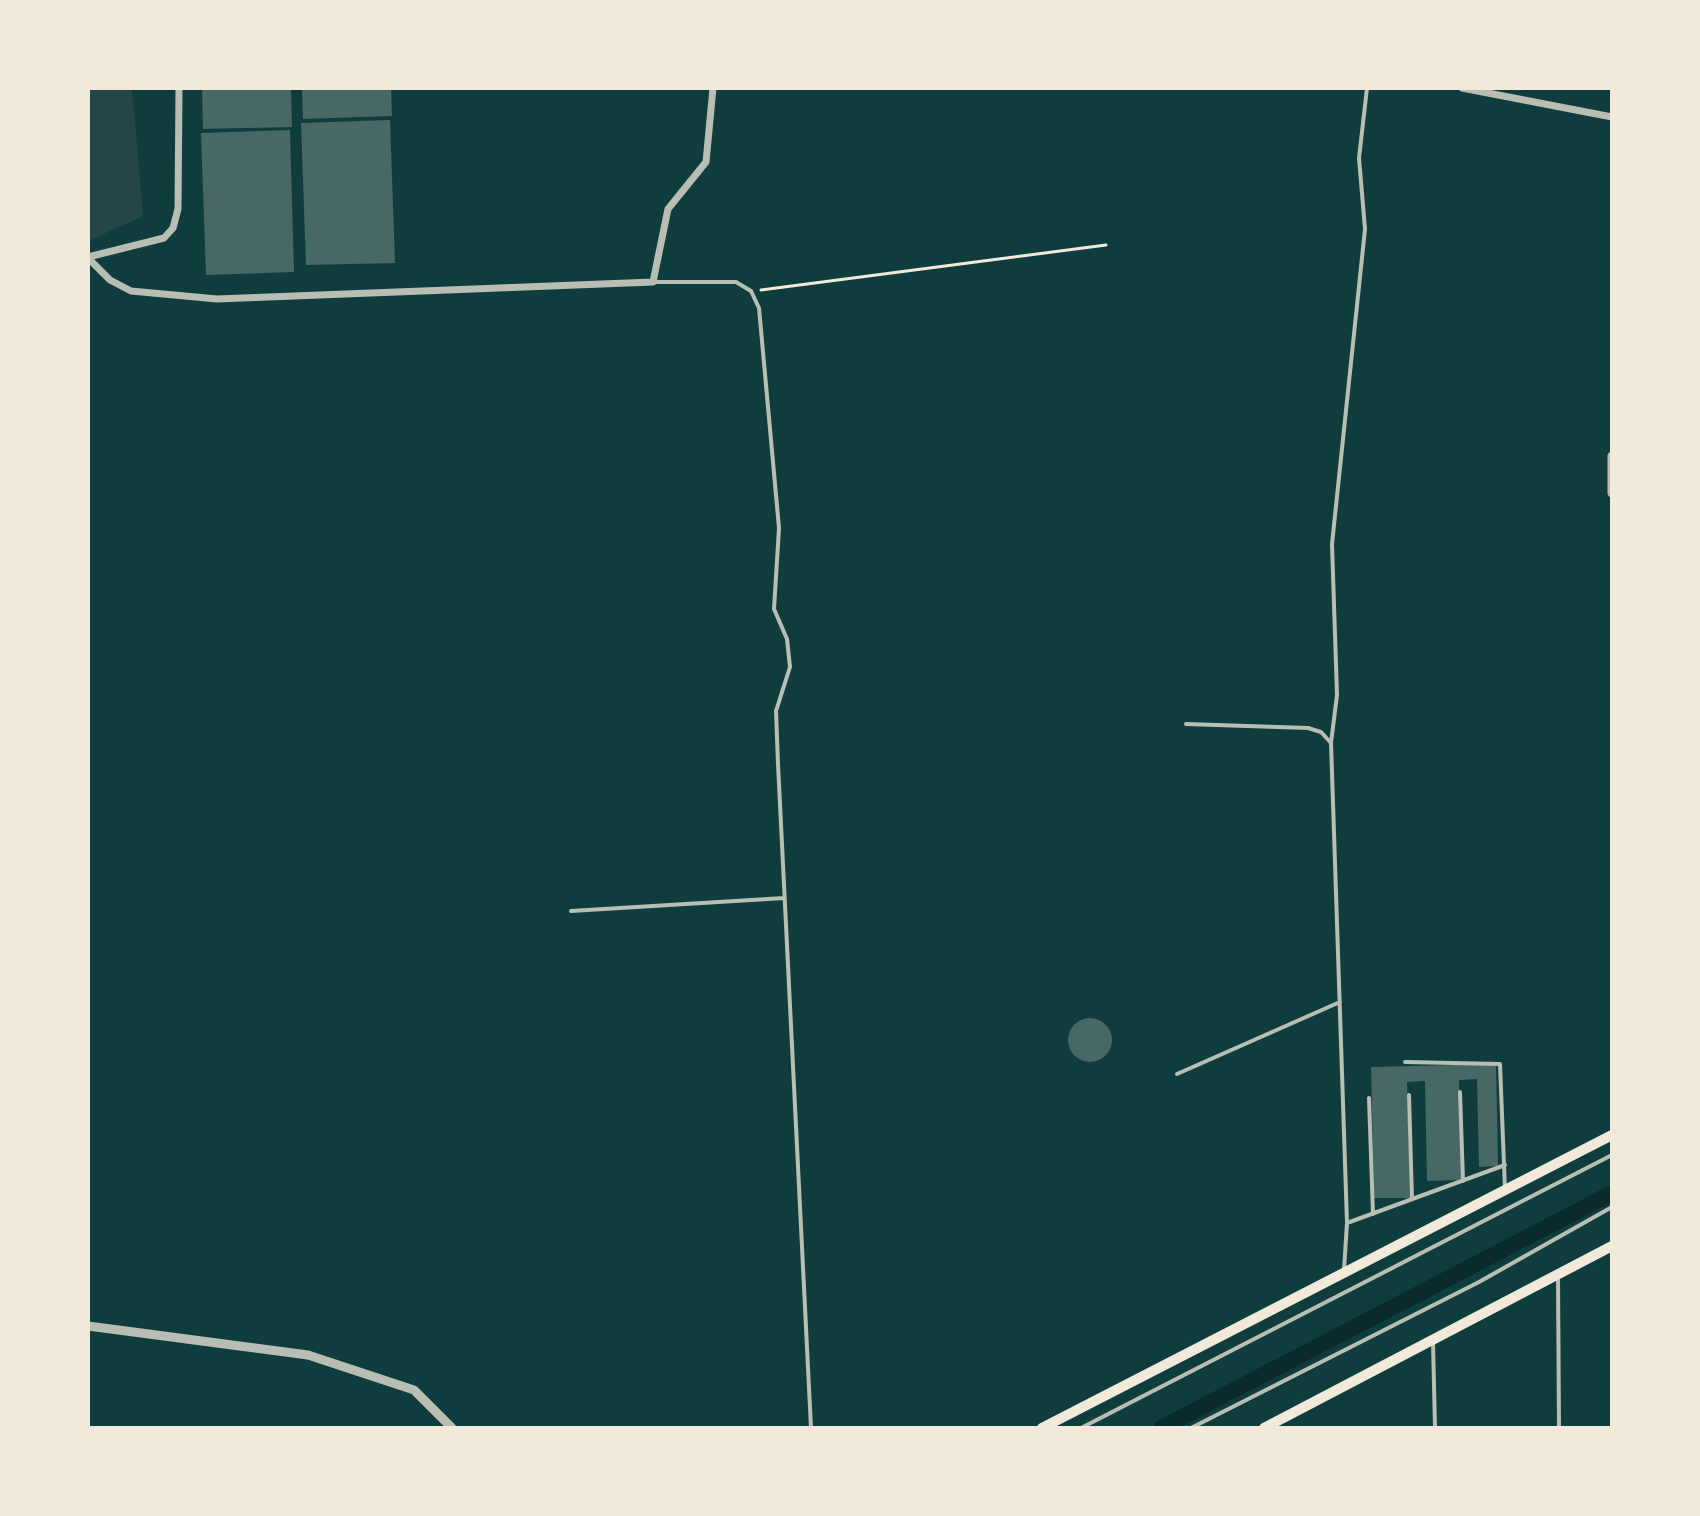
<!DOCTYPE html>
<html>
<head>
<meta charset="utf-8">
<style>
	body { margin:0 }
	#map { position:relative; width:1700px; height:1516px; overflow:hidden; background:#0f3d3e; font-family:Poppins,sans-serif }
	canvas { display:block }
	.frame { position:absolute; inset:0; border:90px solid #f1e9da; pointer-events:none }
</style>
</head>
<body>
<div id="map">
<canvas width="1700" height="1516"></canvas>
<div class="frame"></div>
</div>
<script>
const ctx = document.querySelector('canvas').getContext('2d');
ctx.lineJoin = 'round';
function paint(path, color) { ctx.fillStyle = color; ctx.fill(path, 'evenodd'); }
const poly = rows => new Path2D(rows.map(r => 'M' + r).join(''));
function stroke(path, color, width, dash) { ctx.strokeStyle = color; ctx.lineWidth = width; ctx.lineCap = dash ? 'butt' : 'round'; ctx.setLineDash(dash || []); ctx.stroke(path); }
paint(poly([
	[88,88,132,88,143,216,88,241]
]), '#244646');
stroke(poly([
	[1161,1428,1612,1193]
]), '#0a2a2b', 16);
paint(poly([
	[202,88,291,88,292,127,203,129],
	[302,88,391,88,392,116,303,119],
	[390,120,395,263,306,265,301,123],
	[290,130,294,272,206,275,201,133],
	'1068 1040a22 22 0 1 1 44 0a22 22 0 1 1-44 0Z',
	[1496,1064,1498,1166,1479,1167,1477,1079,1459,1080,1462,1180,1427,1181,1425,1081,1407,1082,1410,1198,1374,1198,1371,1067]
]), '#486865');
stroke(poly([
	[761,290,1106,245]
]), '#f1e9da', 3);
stroke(poly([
	[653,282,736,282,751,291,759,308,779,528,774,609,787,639,790,667,776,711,778,764,811,1428],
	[1186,724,1308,728,1321,732,1331,743,1347,1223,1344,1270],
	[1331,743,1337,695,1332,544,1365,229,1359,158,1367,88],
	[571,911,784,898],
	[1405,1062,1500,1064,1505,1190],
	[1177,1074,1340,1002],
	[1460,1092,1463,1181],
	[1409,1095,1412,1199],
	[1369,1098,1373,1214],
	[1347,1223,1505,1165],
	[1558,1277,1559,1428],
	[1433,1342,1435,1428],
	[1081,1428,1612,1155],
	[1191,1428,1479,1282,1612,1207]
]), '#b8beb3', 4);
stroke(poly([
	[1462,88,1612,117],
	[88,257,164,238,173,228,178,209,179,88],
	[88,258,110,280,131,291,217,299,653,282,668,209,706,162,713,88]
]), '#b8beb3', 7);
stroke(poly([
	[1612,456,1612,493],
	[88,1326,308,1355,414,1390,452,1428]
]), '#b8beb3', 9);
stroke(poly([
	[1042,1428,1612,1135],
	[1264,1428,1612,1246]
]), '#f1e9da', 10);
</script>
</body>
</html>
